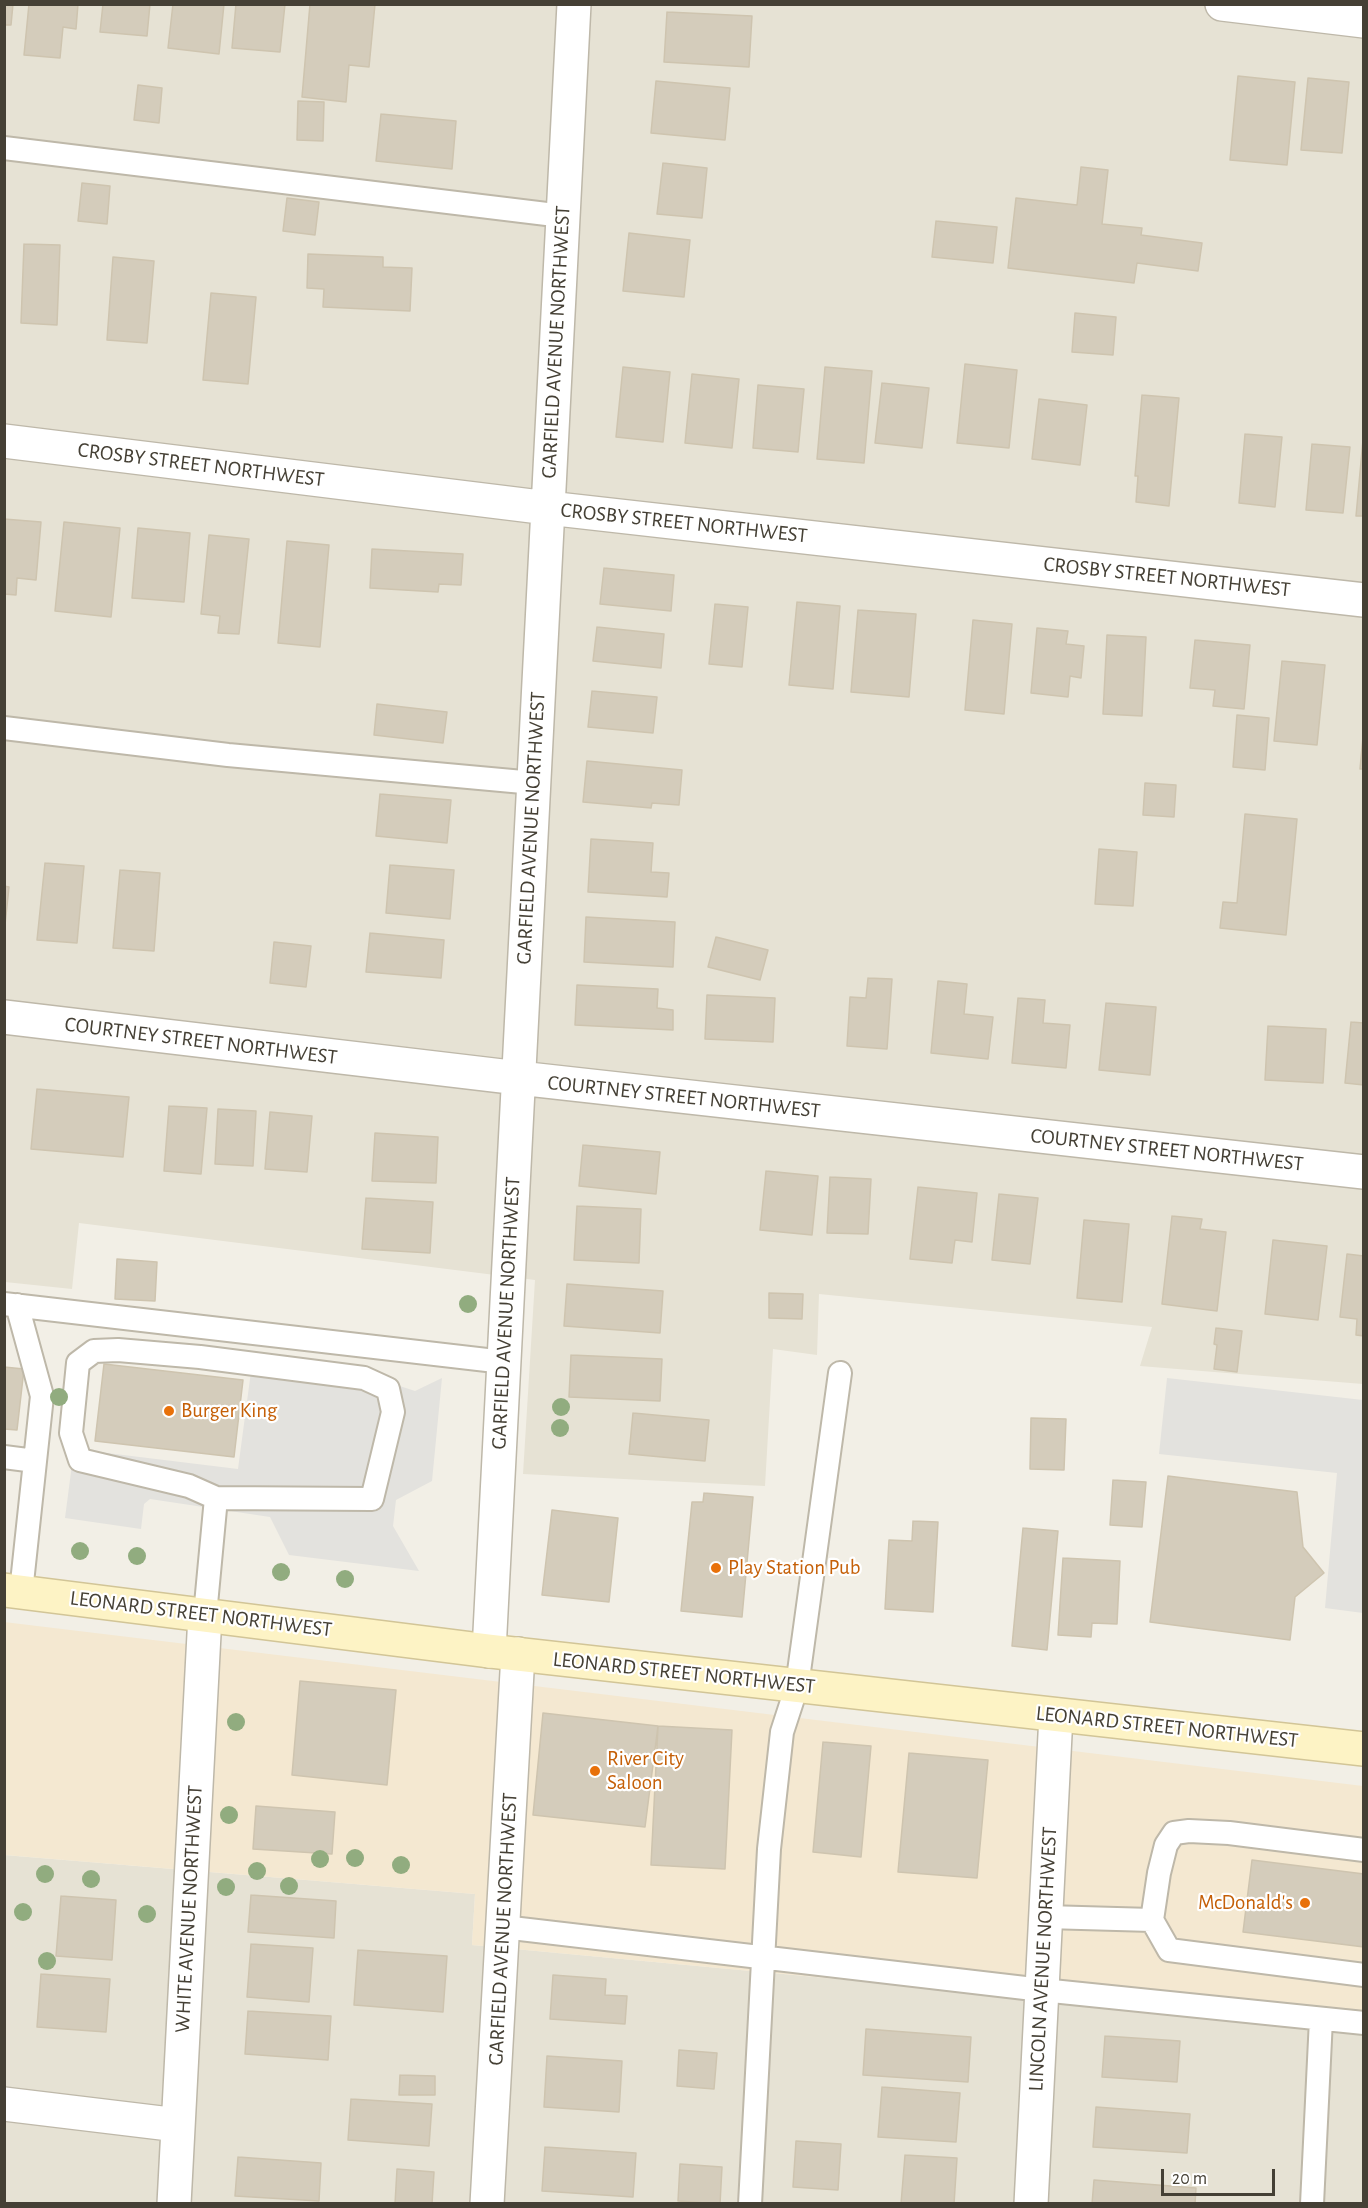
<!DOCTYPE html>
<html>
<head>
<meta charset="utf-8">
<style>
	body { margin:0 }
	#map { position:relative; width:1368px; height:2208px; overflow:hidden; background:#f2efe6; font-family:"Alegreya Sans",sans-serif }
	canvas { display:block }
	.frame { position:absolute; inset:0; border:6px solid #454035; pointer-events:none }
	.scale { position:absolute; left:1161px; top:2169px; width:114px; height:27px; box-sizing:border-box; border:3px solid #454035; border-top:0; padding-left:8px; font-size:18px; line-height:21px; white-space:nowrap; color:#454035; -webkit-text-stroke:4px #fff; paint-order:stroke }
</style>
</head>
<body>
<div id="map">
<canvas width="1368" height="2208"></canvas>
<div class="frame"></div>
<div class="scale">20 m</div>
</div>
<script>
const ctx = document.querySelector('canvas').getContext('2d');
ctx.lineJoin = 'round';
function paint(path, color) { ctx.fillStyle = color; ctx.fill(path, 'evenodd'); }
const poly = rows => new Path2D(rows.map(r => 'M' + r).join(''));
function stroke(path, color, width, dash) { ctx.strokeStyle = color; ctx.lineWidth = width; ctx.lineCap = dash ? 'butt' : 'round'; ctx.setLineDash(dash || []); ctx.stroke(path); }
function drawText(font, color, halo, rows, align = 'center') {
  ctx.font = font + ' "Alegreya Sans",sans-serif'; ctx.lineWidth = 4.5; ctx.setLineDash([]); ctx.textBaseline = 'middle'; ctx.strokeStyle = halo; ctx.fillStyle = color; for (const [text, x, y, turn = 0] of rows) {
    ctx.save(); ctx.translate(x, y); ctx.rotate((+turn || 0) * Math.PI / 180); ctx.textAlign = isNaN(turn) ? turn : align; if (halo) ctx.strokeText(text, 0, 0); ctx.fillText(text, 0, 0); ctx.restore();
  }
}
paint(poly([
	[4,5,1363,5,1363,1384,1140,1366,1152,1327,819,1294,817,1355,773,1349,765,1486,523,1474,535,1280,79,1223,72,1289,5,1282],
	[4,1855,475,1894,472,1945,1363,2028,1363,2203,5,2203]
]), '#e6e2d4');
paint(poly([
	[4,1622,1363,1786,1363,2028,472,1945,475,1894,5,1855]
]), '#f4e8d1');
paint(poly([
	[252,1364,366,1375,415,1391,442,1378,432,1481,396,1500,393,1526,419,1571,289,1555,270,1517,150,1499,144,1504,141,1529,65,1518,74,1449,238,1469],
	[1167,1378,1363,1400,1363,1613,1325,1608,1337,1473,1159,1454]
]), '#e3e2de');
const building = poly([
	[4,4,13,4,11,25,4,25,4,4],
	[29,4,78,4,76,29,63,27,60,58,24,55,29,4],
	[103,4,150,4,147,36,100,32,103,4],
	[173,4,224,4,219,54,168,48,173,4],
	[236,4,285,4,280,52,232,48,236,4],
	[310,4,375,4,369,67,349,65,346,102,302,97,310,4],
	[667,12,752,16,749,67,664,62,667,12],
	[1238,76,1295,82,1287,165,1230,160,1238,76],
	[1308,78,1349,82,1342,153,1301,150,1308,78],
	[656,81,730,88,725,140,651,133,656,81],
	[138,85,162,88,159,123,134,120,138,85],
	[298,101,324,102,323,141,297,140,298,101],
	[381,114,456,121,452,169,376,161,381,114],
	[663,163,707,168,702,218,657,214,663,163],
	[1081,167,1108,170,1102,224,1142,228,1141,235,1202,243,1198,271,1137,263,1134,283,1008,268,1016,198,1077,205,1081,167],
	[82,183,110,186,107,224,78,221,82,183],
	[287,198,319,202,315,235,283,231,287,198],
	[936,221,997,227,993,263,932,257,936,221],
	[629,233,690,240,684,297,623,291,629,233],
	[24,244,60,245,57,325,21,323,24,244],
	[308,254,383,257,383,267,412,268,410,311,323,307,324,289,307,288,308,254],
	[113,257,154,261,147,343,107,340,113,257],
	[211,293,256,297,248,384,203,380,211,293],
	[1075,313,1116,317,1113,355,1072,352,1075,313],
	[965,364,1017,370,1009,448,957,443,965,364],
	[623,367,670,372,663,442,616,437,623,367],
	[825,367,872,371,864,463,817,459,825,367],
	[692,374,739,379,732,448,685,443,692,374],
	[882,383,929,388,922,448,875,443,882,383],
	[758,385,804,389,798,452,753,448,758,385],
	[1142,395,1179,398,1169,506,1136,502,1138,476,1135,476,1142,395],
	[1039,399,1087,405,1080,465,1032,459,1039,399],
	[1364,429,1364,516,1356,516,1364,429],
	[1245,434,1282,437,1275,507,1239,503,1245,434],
	[1312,444,1350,447,1343,513,1306,510,1312,444],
	[4,519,41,522,36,580,17,578,16,595,4,594,4,519],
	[64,522,120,528,111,617,55,611,64,522],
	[138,528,190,533,184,602,132,598,138,528],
	[209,535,249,539,239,634,218,633,220,616,201,614,209,535],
	[287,541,329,545,320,647,278,643,287,541],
	[372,549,463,554,461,585,439,584,438,592,370,588,372,549],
	[604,568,674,575,671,611,600,604,604,568],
	[797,602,840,606,833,689,789,685,797,602],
	[715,604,748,607,742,667,709,664,715,604],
	[858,610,916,614,909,697,851,692,858,610],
	[973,620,1012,624,1004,714,965,710,973,620],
	[597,627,664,634,661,668,593,661,597,627],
	[1037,628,1068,631,1066,644,1084,646,1081,678,1070,676,1068,697,1031,693,1037,628],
	[1107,635,1146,637,1142,716,1103,714,1107,635],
	[1195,640,1250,645,1244,709,1213,706,1215,690,1190,688,1195,640],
	[1282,661,1325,665,1317,745,1274,741,1282,661],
	[592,691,657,697,653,733,588,727,592,691],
	[377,704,447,712,443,743,374,735,377,704],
	[1237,715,1269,718,1265,770,1233,767,1237,715],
	[1364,726,1364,769,1360,769,1364,726],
	[587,761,682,770,679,805,652,803,651,808,583,802,587,761],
	[1145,783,1176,785,1174,817,1143,815,1145,783],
	[380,794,451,800,447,843,376,836,380,794],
	[1245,814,1297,819,1286,935,1220,928,1223,902,1237,903,1245,814],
	[591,839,653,843,651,872,669,873,667,897,588,892,591,839],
	[1099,849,1137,852,1133,906,1095,904,1099,849],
	[45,863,84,866,77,943,37,940,45,863],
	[390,865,454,870,450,919,386,913,390,865],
	[120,870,160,873,154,951,113,948,120,870],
	[4,886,9,887,4,934,4,886],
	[586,917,675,922,673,967,584,962,586,917],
	[370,933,444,940,441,978,366,972,370,933],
	[716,937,768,950,760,980,708,967,716,937],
	[274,942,311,946,306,987,270,983,274,942],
	[868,978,892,979,887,1049,847,1046,850,997,866,998,868,978],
	[938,981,967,984,964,1014,993,1017,988,1059,931,1053,938,981],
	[577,985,658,989,657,1008,673,1010,673,1030,575,1025,577,985],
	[707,995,775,998,773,1042,705,1039,707,995],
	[1018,998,1045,1000,1043,1023,1070,1025,1066,1068,1012,1063,1018,998],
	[1106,1003,1156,1007,1150,1075,1099,1070,1106,1003],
	[1351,1022,1364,1023,1364,1085,1345,1083,1351,1022],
	[1268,1026,1326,1029,1323,1083,1265,1080,1268,1026],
	[37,1089,129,1097,123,1157,31,1149,37,1089],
	[169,1106,207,1108,201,1174,164,1171,169,1106],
	[218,1109,256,1111,253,1166,215,1164,218,1109],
	[270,1112,312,1116,307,1172,265,1169,270,1112],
	[375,1133,438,1137,436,1183,372,1181,375,1133],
	[583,1145,660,1152,656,1194,579,1186,583,1145],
	[766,1171,818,1176,812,1235,760,1230,766,1171],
	[830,1177,871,1179,868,1234,827,1233,830,1177],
	[918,1187,977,1193,972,1242,955,1240,952,1263,910,1259,918,1187],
	[999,1194,1038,1198,1030,1264,992,1260,999,1194],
	[366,1198,433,1202,430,1253,362,1249,366,1198],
	[577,1206,641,1209,639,1263,574,1260,577,1206],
	[1172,1216,1202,1219,1200,1229,1226,1232,1217,1311,1162,1304,1172,1216],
	[1084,1220,1129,1224,1122,1302,1077,1298,1084,1220],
	[1273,1240,1327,1246,1318,1320,1265,1314,1273,1240],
	[1347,1254,1364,1256,1364,1336,1356,1335,1357,1319,1340,1317,1347,1254],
	[117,1259,157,1262,155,1301,115,1299,117,1259],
	[567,1284,663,1291,660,1333,564,1326,567,1284],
	[769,1293,803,1294,802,1319,769,1318,769,1293],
	[1216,1328,1242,1331,1237,1372,1214,1369,1217,1345,1214,1344,1216,1328],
	[571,1355,662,1359,660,1401,569,1397,571,1355],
	[104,1364,243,1380,234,1457,95,1441,104,1364],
	[4,1367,24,1369,17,1430,4,1429,4,1367],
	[633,1413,709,1420,705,1461,629,1454,633,1413],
	[1031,1418,1066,1419,1064,1470,1030,1469,1031,1418],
	[1168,1476,1297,1492,1303,1547,1324,1573,1295,1597,1290,1640,1150,1622,1168,1476],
	[1113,1480,1146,1482,1142,1527,1110,1525,1113,1480],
	[704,1493,753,1497,742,1617,681,1611,692,1502,703,1502,704,1493],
	[552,1510,618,1518,609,1602,542,1595,552,1510],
	[913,1521,938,1522,933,1612,885,1609,889,1540,912,1541,913,1521],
	[1023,1528,1058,1531,1047,1650,1012,1646,1023,1528],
	[1063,1558,1120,1561,1117,1624,1092,1623,1091,1637,1058,1635,1063,1558],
	[300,1681,396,1690,387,1785,292,1775,300,1681],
	[543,1713,658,1726,645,1827,533,1815,543,1713],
	[658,1726,732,1730,725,1869,651,1865,658,1726],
	[823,1742,871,1746,861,1857,813,1852,823,1742],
	[909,1753,988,1760,977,1878,898,1872,909,1753],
	[256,1806,335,1812,332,1854,253,1849,256,1806],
	[1252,1860,1364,1874,1364,1947,1243,1932,1252,1860],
	[251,1895,336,1901,334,1938,248,1932,251,1895],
	[61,1896,116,1900,112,1960,56,1956,61,1896],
	[251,1944,313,1948,309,2002,247,1997,251,1944],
	[358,1950,447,1956,443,2012,354,2005,358,1950],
	[41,1974,110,1979,106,2032,37,2027,41,1974],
	[553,1975,606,1979,605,1995,627,1996,625,2024,550,2019,553,1975],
	[248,2011,331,2016,328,2060,245,2054,248,2011],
	[866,2029,971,2037,968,2082,863,2075,866,2029],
	[1105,2036,1180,2041,1177,2082,1102,2077,1105,2036],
	[679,2050,717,2053,714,2089,677,2086,679,2050],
	[547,2056,622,2061,619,2112,544,2107,547,2056],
	[400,2075,435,2076,435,2095,399,2095,400,2075],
	[882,2087,960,2093,956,2142,878,2137,882,2087],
	[351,2099,432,2104,429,2146,348,2140,351,2099],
	[1096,2107,1190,2114,1187,2153,1093,2147,1096,2107],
	[796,2141,841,2144,838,2190,793,2187,796,2141],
	[545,2147,636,2153,633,2197,542,2191,545,2147],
	[905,2155,957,2158,954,2204,901,2204,905,2155],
	[238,2157,321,2163,319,2201,235,2196,238,2157],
	[680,2164,722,2167,720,2204,678,2201,680,2164],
	[397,2169,434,2172,432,2204,395,2204,397,2169],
	[1094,2180,1196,2188,1195,2204,1092,2204,1094,2180]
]);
paint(building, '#d4ccbb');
stroke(building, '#cec4af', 1.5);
const service = poly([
	[4,148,563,216],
	[4,728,228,755,534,783],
	[4,1304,504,1362],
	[17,1305,42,1396,21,1592],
	[118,1350,200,1357,364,1378,388,1389,393,1412,372,1499,216,1498,189,1486,80,1460,71,1433,78,1363,94,1351,118,1350],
	[4,1457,35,1461],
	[205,1615,216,1498],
	[1046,1917,1152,1920,1159,1873,1166,1845,1174,1833,1189,1831,1229,1833,1364,1850],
	[1152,1920,1169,1950,1364,1975],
	[503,1927,1042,1990,1364,2023],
	[750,2204,769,1849,782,1732,797,1686,840,1373],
	[1312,2204,1321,2019]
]);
const minor = poly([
	[1222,4,1364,21],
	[4,441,548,508,1364,600],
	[4,1017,519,1078,1364,1172],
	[489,1651,574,4],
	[4,2104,178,2125],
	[174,2204,205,1615],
	[487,2204,518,1654],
	[1031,2204,1056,1715]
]);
const secondary = poly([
	[4,1590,489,1651,1364,1749]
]);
stroke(service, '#beb8a9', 26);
stroke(minor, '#beb8a9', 36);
stroke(secondary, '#d2c597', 36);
stroke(service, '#fff', 22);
stroke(minor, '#fff', 33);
stroke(secondary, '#fdf3c5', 33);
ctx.fillStyle = '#91ac7f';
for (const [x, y] of [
	[468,1304],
	[59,1397],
	[561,1407],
	[560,1428],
	[80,1551],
	[137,1556],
	[281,1572],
	[345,1579],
	[236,1722],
	[229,1815],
	[355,1858],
	[320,1859],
	[401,1865],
	[257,1871],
	[45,1874],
	[91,1879],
	[289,1886],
	[226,1887],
	[23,1912],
	[147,1914],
	[47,1961]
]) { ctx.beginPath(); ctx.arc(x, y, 9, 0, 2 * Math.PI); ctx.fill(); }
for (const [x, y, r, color] of [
	[169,1411,6,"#e8710a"],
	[716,1568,6,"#e8710a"],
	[595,1771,6,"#e8710a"],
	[1305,1903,6,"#e8710a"]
]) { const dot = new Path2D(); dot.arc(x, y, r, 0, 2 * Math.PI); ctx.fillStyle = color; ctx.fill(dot); stroke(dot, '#fff', 2); }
drawText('21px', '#454035', '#fff', [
	["GARFIELD AVENUE NORTHWEST",556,342,-87],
	["CROSBY STREET NORTHWEST",201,465,7],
	["CROSBY STREET NORTHWEST",684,523,6],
	["CROSBY STREET NORTHWEST",1167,577,6],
	["GARFIELD AVENUE NORTHWEST",531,828,-87],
	["COURTNEY STREET NORTHWEST",201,1041,7],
	["COURTNEY STREET NORTHWEST",684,1097,6],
	["COURTNEY STREET NORTHWEST",1167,1150,6],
	["GARFIELD AVENUE NORTHWEST",506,1313,-87],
	["LEONARD STREET NORTHWEST",201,1614,7],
	["LEONARD STREET NORTHWEST",684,1673,6],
	["LEONARD STREET NORTHWEST",1167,1727,6],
	["WHITE AVENUE NORTHWEST",189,1909,-87],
	["GARFIELD AVENUE NORTHWEST",503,1929,-87],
	["LINCOLN AVENUE NORTHWEST",1043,1959,-87]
]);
drawText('21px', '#c56008', '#fff', [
	["Burger King",181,1411],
	["Play Station Pub",728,1568],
	["River City",607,1759],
	["Saloon",607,1783],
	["McDonald's",1293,1903,"right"]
], 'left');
</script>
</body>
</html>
